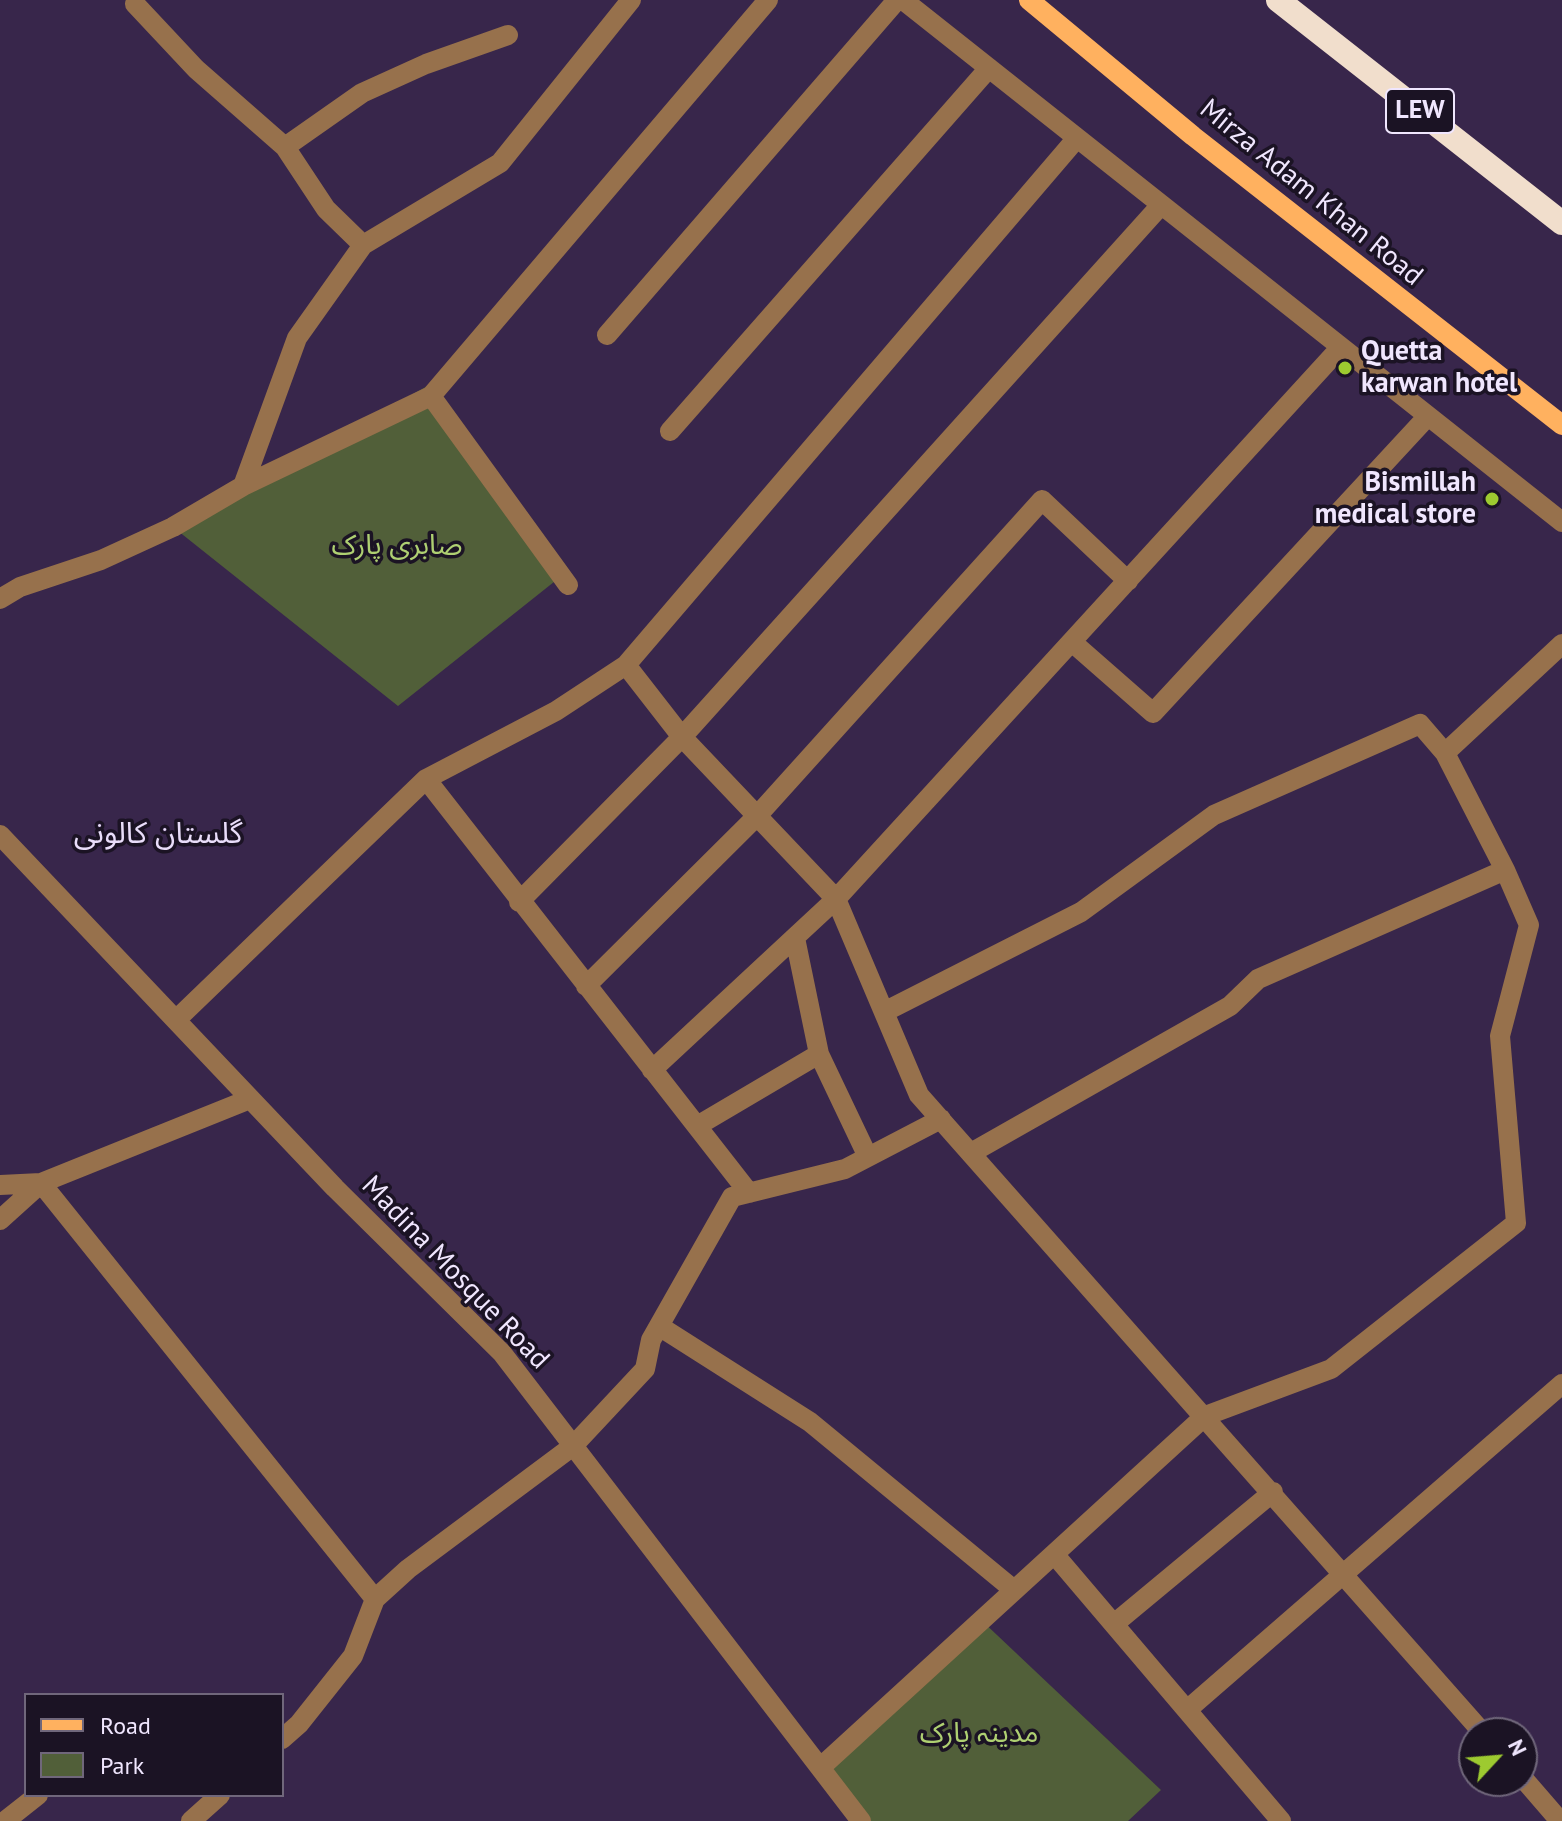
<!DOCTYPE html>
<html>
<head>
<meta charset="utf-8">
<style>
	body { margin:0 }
	#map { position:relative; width:1562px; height:1821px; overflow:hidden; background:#38264b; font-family:"PT Sans",sans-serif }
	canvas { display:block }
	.legend { position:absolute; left:24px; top:1693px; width:260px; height:104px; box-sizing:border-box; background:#1b1324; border:2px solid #70677b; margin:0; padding:10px 14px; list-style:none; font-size:24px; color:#f0e6fe }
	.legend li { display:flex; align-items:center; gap:16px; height:40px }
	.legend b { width:40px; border:2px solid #70677b }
	.north { position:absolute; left:1458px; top:1717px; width:80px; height:80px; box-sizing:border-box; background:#1b1324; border:2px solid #70677b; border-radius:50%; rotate:64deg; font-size:22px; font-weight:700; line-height:32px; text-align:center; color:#f0e6fe }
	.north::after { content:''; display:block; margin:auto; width:28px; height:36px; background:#9dca30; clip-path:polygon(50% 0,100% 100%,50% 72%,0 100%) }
</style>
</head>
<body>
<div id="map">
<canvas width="1562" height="1821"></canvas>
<ul class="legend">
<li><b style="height:10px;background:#ffb15f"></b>Road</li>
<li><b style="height:22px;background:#515f39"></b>Park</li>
</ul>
<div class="north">N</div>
</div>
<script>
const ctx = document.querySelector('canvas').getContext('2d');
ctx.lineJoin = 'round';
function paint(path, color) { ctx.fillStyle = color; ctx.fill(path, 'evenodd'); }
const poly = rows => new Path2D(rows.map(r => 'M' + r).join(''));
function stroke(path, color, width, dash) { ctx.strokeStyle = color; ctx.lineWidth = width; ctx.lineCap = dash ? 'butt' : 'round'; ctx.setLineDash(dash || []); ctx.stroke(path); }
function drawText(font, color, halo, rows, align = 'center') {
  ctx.font = font + ' "PT Sans","Noto Sans Arabic",sans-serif'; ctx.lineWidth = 7; ctx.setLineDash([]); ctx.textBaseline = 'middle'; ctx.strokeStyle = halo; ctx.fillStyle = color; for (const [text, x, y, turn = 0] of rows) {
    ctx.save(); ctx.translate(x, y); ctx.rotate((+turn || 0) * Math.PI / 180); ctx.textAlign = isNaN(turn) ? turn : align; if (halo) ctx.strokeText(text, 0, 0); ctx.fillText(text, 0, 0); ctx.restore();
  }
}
paint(poly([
	[431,384,569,570,398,706,173,527],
	[979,1618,1161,1790,1128,1821,861,1821,821,1767]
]), '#515f39');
stroke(poly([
	[903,0,1562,522],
	[135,4,196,69,285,147,326,209,363,245],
	[285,147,362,93,426,64,508,35],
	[607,335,897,0],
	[431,396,568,585],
	[670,431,989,68],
	[243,486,297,338,363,245,500,163,631,0],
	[0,599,20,587,101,560,173,527,243,486,431,396,768,0],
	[1072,642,1153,713,1428,416],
	[626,665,682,737,836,899,919,1095,1483,1733],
	[426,779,749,1193],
	[0,835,335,1188,502,1353,861,1821],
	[519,902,682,737,1161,205],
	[795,938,819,1054,868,1157],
	[586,986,757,816,1042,500,1128,581],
	[884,1012,1081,912,1214,815,1420,724,1445,753,1562,644],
	[176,1020,426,779,556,711,626,665,1077,138],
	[652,1070,836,899,1341,347],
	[697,1126,819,1054],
	[971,1153,1230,1006,1258,979,1505,870,1445,753],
	[0,1185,41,1183,250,1099],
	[0,1220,41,1183,375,1599],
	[659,1326,810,1422,1014,1590],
	[1054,1554,1281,1821],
	[1114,1624,1273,1492],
	[1187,1710,1562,1384],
	[282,1739,299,1724,353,1656,375,1599,408,1569,573,1446,645,1369,651,1340,732,1197,845,1169,941,1119],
	[821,1767,1205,1416,1331,1369,1516,1223,1500,1036,1529,925,1505,870],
	[1522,1777,1560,1821],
	[5,1821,38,1795],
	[191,1821,220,1795]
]), '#97714c', 20);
stroke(poly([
	[1029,0,1193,136,1562,425]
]), '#ffb15f', 20);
stroke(poly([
	[1278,0,1562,223]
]), '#f1decc', 24);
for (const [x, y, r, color] of [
	[1345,368,8,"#9dca30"],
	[1492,499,8,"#9dca30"]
]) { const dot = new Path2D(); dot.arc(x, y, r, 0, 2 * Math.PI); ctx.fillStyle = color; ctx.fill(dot); stroke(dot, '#1b1324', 3); }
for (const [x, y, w] of [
	[1420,111,68]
]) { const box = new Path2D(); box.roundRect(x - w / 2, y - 22, w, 44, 6); ctx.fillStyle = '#1b1324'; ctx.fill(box); stroke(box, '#f0e6fe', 2); }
drawText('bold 26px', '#f0e6fe', null, [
	["LEW",1420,111]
]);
drawText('28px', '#f0e6fe', '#1b1324', [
	["Mirza Adam Khan Road",1311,193,39],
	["Madina Mosque Road",455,1273,46]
]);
drawText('bold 28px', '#f0e6fe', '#1b1324', [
	["Quetta",1361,352],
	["karwan hotel",1361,384],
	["Bismillah",1476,483,"right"],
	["medical store",1476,515,"right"]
], 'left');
drawText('28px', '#afd072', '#1b1324', [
	["صابری پارک",397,546],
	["مدینہ پارک",979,1734]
]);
drawText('30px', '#e9ddfa', '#1b1324', [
	["گلستان کالونی",158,834]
]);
</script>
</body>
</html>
